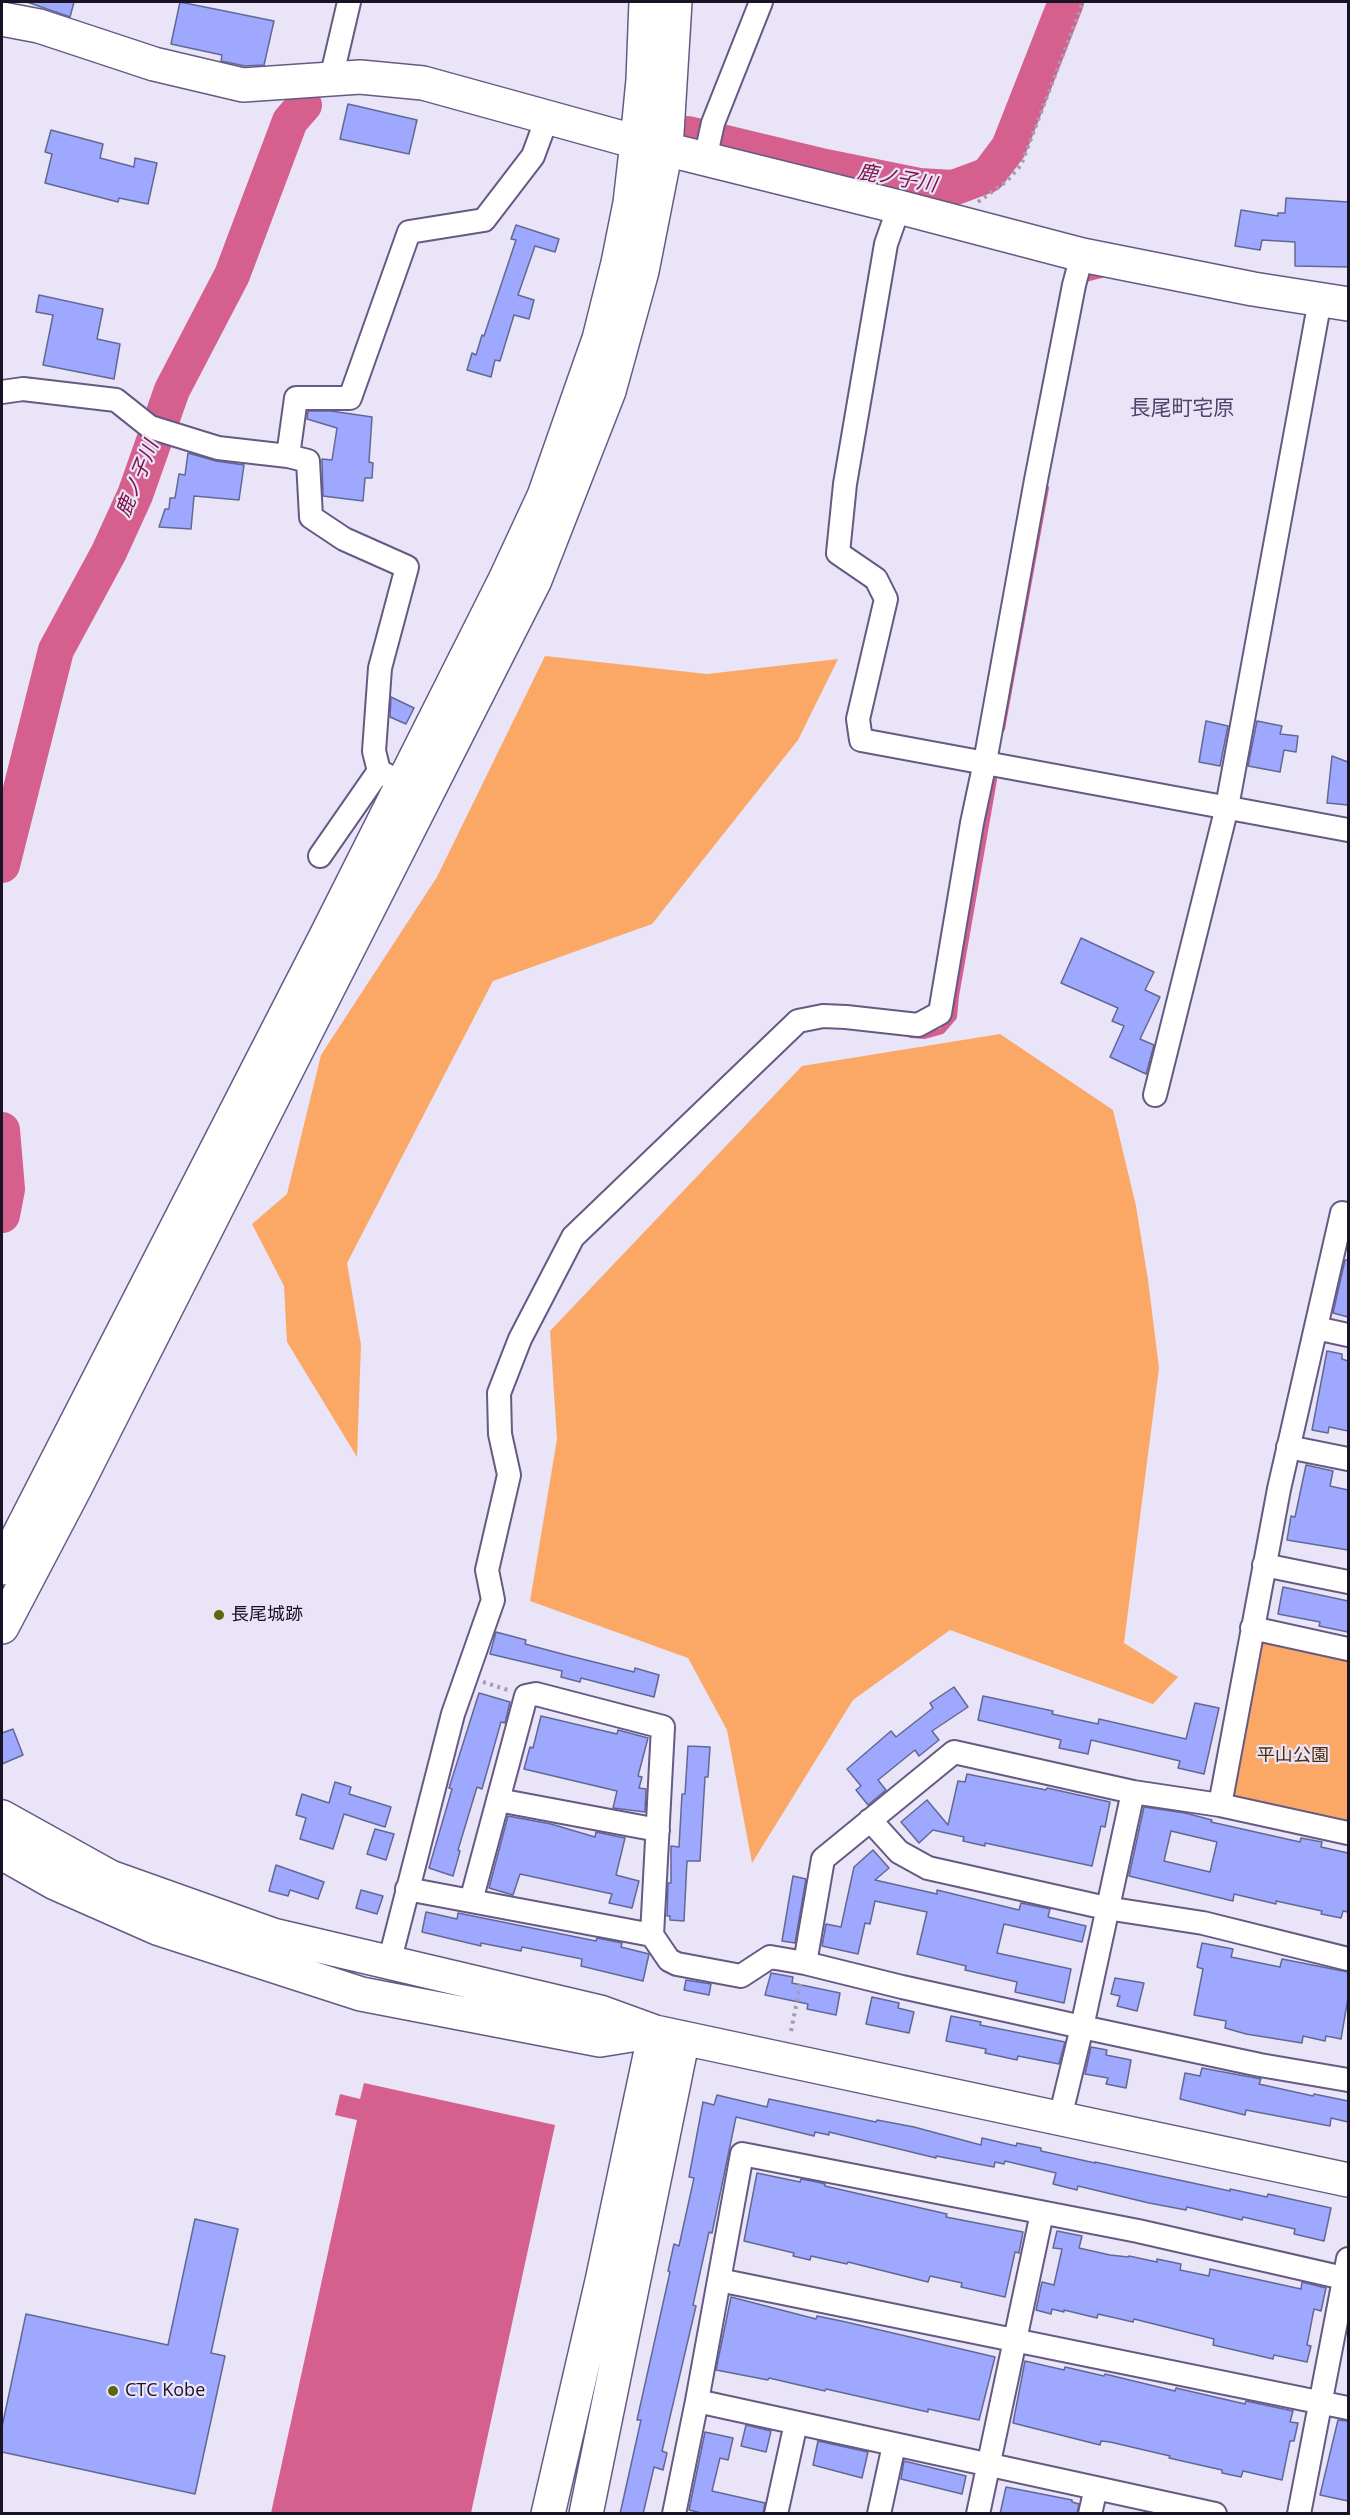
<!DOCTYPE html>
<html>
<head>
<meta charset="utf-8">
<style>
	body { margin:0 }
	#map { position:relative; width:1350px; height:2515px; overflow:hidden; background:#e9e4f8; font-family:"Open Sans",sans-serif }
	canvas { display:block }
	.frame { position:absolute; inset:0; border:3px solid #191325; pointer-events:none }
</style>
</head>
<body>
<div id="map">
<canvas width="1350" height="2515"></canvas>
<div class="frame"></div>
</div>
<script>
const ctx = document.querySelector('canvas').getContext('2d');
ctx.lineJoin = 'round';
function paint(path, color) { ctx.fillStyle = color; ctx.fill(path, 'evenodd'); }
const poly = rows => new Path2D(rows.map(r => 'M' + r).join(''));
function stroke(path, color, width, dash) { ctx.strokeStyle = color; ctx.lineWidth = width; ctx.lineCap = dash ? 'butt' : 'round'; ctx.setLineDash(dash || []); ctx.stroke(path); }
function drawText(font, color, halo, rows, align = 'center') {
  ctx.font = font + ' "Open Sans","Noto Sans JP",sans-serif'; ctx.lineWidth = 4.5; ctx.setLineDash([]); ctx.textBaseline = 'middle'; ctx.strokeStyle = halo; ctx.fillStyle = color; for (const [text, x, y, turn = 0] of rows) {
    ctx.save(); ctx.translate(x, y); ctx.rotate((+turn || 0) * Math.PI / 180); ctx.textAlign = isNaN(turn) ? turn : align; if (halo) ctx.strokeText(text, 0, 0); ctx.fillText(text, 0, 0); ctx.restore();
  }
}
paint(poly([
	[545,656,707,674,838,659,798,740,652,924,493,981,347,1263,361,1345,357,1457,287,1342,284,1286,252,1224,287,1194,321,1055,437,877],
	[1000,1034,1113,1110,1136,1206,1148,1280,1159,1368,1124,1643,1178,1677,1153,1704,950,1630,853,1700,752,1863,727,1730,688,1658,530,1601,557,1439,550,1331,802,1066],
	[1260,1641,1348,1659,1348,1824,1228,1799]
]), '#fba866');
paint(poly([
	[364,2083,555,2125,471,2513,271,2513,357,2120,335,2115,340,2094,360,2099]
]), '#d55f8d');
stroke(poly([
	[1083,283,1085,279,1105,274],
	[1002,729,1046,488],
	[911,1035,924,1036,942,1031,954,1017,956,996,994,780]
]), '#d55f8d', 6);
stroke(poly([
	[688,134,825,167,919,186,953,188,988,175,1009,147,1066,2],
	[2,865,56,650,109,552,135,495,172,390,232,275,290,121,304,105],
	[2,1130,7,1189,2,1215]
]), '#d55f8d', 36);
const building = poly([
	[27,2,74,2,70,17,27,2],
	[180,2,274,21,264,65,245,66,221,61,222,55,171,44,180,2],
	[348,104,417,120,409,154,340,139,348,104],
	[51,130,103,144,100,158,134,167,135,158,157,163,148,204,119,198,118,202,45,183,52,154,45,152,51,130],
	[1286,198,1348,202,1348,267,1295,266,1295,242,1262,240,1260,250,1235,246,1241,210,1278,216,1278,213,1285,213,1286,198],
	[516,225,559,239,555,252,535,246,518,295,534,300,529,319,514,315,500,361,495,360,491,377,467,370,472,353,476,355,482,335,484,336,516,240,511,239,516,225],
	[39,295,103,309,97,339,120,344,114,379,43,365,53,315,36,312,39,295],
	[308,411,331,411,372,417,369,462,373,463,372,478,365,478,363,501,323,496,322,459,332,460,337,428,307,419,308,411],
	[188,453,216,461,244,465,239,500,194,496,191,529,159,527,165,509,169,509,170,498,175,498,179,474,185,475,188,453],
	[391,697,414,708,406,724,390,717,391,697],
	[1206,721,1228,726,1220,766,1199,762,1206,721],
	[1257,721,1282,726,1280,734,1298,736,1296,752,1284,750,1280,772,1248,766,1257,721],
	[1332,756,1348,762,1348,805,1327,803,1332,756],
	[1081,938,1154,972,1145,990,1160,997,1140,1039,1154,1045,1146,1074,1110,1057,1124,1026,1112,1021,1118,1008,1061,983,1081,938],
	[1345,1260,1348,1260,1348,1317,1333,1313,1345,1260],
	[1327,1351,1342,1354,1342,1359,1348,1361,1348,1431,1329,1427,1328,1433,1312,1430,1327,1351],
	[1306,1465,1333,1471,1330,1486,1348,1490,1348,1550,1287,1540,1291,1516,1295,1517,1306,1465],
	[1283,1587,1348,1601,1348,1632,1319,1626,1320,1622,1278,1614,1283,1587],
	[496,1632,526,1640,525,1644,566,1655,634,1672,635,1668,659,1675,654,1697,581,1678,580,1682,561,1677,562,1671,490,1654,496,1632],
	[954,1687,968,1707,932,1731,939,1740,919,1756,915,1750,878,1780,886,1790,868,1805,856,1790,861,1786,847,1769,891,1731,896,1737,933,1708,930,1703,954,1687],
	[479,1693,510,1702,505,1723,501,1722,482,1789,477,1787,458,1850,460,1851,453,1876,429,1868,452,1789,449,1788,479,1693],
	[983,1696,1053,1711,1052,1714,1098,1724,1099,1719,1186,1739,1195,1703,1219,1708,1204,1774,1178,1768,1180,1761,1091,1740,1088,1754,1059,1748,1061,1740,978,1720,983,1696],
	[541,1716,617,1734,618,1730,648,1738,638,1776,642,1777,639,1788,646,1789,645,1812,613,1808,617,1791,524,1769,530,1747,533,1748,541,1716],
	[13,1729,23,1755,2,1764,2,1733,13,1729],
	[688,1746,710,1747,708,1777,705,1777,700,1861,687,1861,684,1921,670,1920,670,1916,667,1916,668,1883,671,1883,671,1846,679,1847,682,1794,685,1794,688,1746],
	[967,1774,1046,1790,1047,1788,1110,1802,1105,1827,1101,1826,1092,1866,985,1843,985,1846,963,1841,964,1837,933,1830,919,1843,901,1822,927,1800,948,1825,958,1781,965,1782,967,1774],
	[335,1782,351,1787,349,1794,391,1807,385,1827,344,1814,333,1849,300,1839,306,1818,296,1815,302,1794,329,1803,335,1782],
	[1144,1807,1185,1813,1212,1820,1211,1822,1300,1842,1301,1838,1322,1842,1321,1847,1348,1853,1348,1912,1343,1911,1341,1918,1321,1914,1322,1911,1276,1901,1276,1904,1234,1894,1233,1901,1129,1876,1144,1807],
	[1171,1831,1217,1842,1210,1872,1164,1861,1171,1831],
	[508,1816,551,1824,595,1837,596,1832,625,1838,616,1875,639,1881,632,1908,609,1903,612,1894,520,1874,513,1895,489,1888,508,1816],
	[375,1829,394,1834,386,1860,367,1854,375,1829],
	[873,1850,889,1868,875,1880,937,1894,937,1890,1019,1910,1021,1903,1050,1909,1048,1917,1086,1926,1082,1942,1004,1924,997,1953,1071,1969,1064,2003,1015,1992,1017,1982,965,1970,966,1966,917,1954,927,1912,875,1901,870,1924,865,1923,858,1954,822,1946,826,1924,841,1927,854,1867,873,1850],
	[276,1865,324,1882,318,1899,290,1890,288,1896,269,1891,276,1865],
	[793,1876,806,1879,795,1943,782,1941,793,1876],
	[361,1890,383,1896,377,1914,356,1908,361,1890],
	[426,1912,457,1919,458,1913,596,1941,597,1938,622,1943,621,1947,649,1954,643,1981,581,1966,582,1959,522,1947,521,1951,481,1943,481,1946,422,1932,426,1912],
	[1202,1943,1233,1949,1231,1957,1280,1967,1282,1959,1348,1972,1348,1998,1341,2039,1326,2036,1325,2041,1303,2036,1302,2043,1246,2034,1225,2028,1226,2021,1194,2015,1203,1969,1197,1967,1202,1943],
	[771,1973,793,1977,792,1983,840,1993,836,2015,807,2009,808,2004,765,1995,771,1973],
	[1115,1978,1144,1983,1137,2011,1117,2006,1120,1996,1111,1994,1115,1978],
	[686,1980,711,1984,709,1995,684,1990,686,1980],
	[872,1997,899,2003,898,2008,914,2012,909,2033,866,2024,872,1997],
	[951,2016,981,2022,980,2025,1065,2042,1059,2064,1018,2056,1017,2060,985,2053,986,2049,946,2041,951,2016],
	[1091,2047,1107,2050,1106,2055,1131,2060,1126,2088,1106,2084,1108,2078,1085,2074,1091,2047],
	[1202,2068,1261,2079,1259,2084,1313,2096,1314,2094,1348,2101,1348,2122,1331,2118,1330,2126,1246,2110,1245,2115,1180,2099,1185,2073,1200,2076,1202,2068],
	[717,2095,767,2107,769,2099,876,2122,877,2120,914,2127,981,2145,982,2138,1016,2146,1017,2143,1041,2148,1041,2151,1095,2163,1095,2162,1230,2191,1230,2189,1267,2197,1268,2194,1331,2208,1324,2241,1294,2234,1295,2229,1243,2217,1242,2220,1187,2207,1186,2210,1149,2203,1078,2186,1077,2190,1053,2184,1056,2173,1005,2161,1004,2164,995,2162,994,2167,936,2156,936,2158,829,2132,829,2135,815,2132,814,2136,736,2117,712,2233,709,2232,693,2305,696,2306,662,2451,667,2453,663,2470,654,2467,643,2514,620,2514,641,2420,637,2420,670,2272,668,2271,674,2244,679,2246,694,2178,689,2177,703,2102,714,2105,717,2095],
	[757,2173,800,2182,801,2179,817,2182,825,2184,825,2186,947,2214,946,2217,1023,2232,1019,2253,1015,2252,1005,2297,961,2287,962,2283,930,2276,928,2282,848,2262,847,2264,811,2256,810,2260,793,2256,794,2253,744,2241,757,2173],
	[195,2219,238,2229,211,2353,225,2356,195,2494,2,2452,2,2427,26,2314,168,2345,195,2219],
	[1057,2231,1082,2236,1079,2248,1110,2255,1128,2257,1129,2256,1157,2262,1157,2259,1181,2264,1180,2270,1209,2276,1210,2269,1301,2289,1302,2282,1326,2288,1321,2311,1314,2309,1307,2345,1311,2346,1307,2362,1274,2355,1273,2359,1213,2345,1214,2339,1134,2319,1133,2322,1098,2314,1097,2318,1064,2310,1064,2312,1052,2309,1051,2314,1036,2310,1042,2282,1054,2285,1062,2249,1053,2248,1057,2231],
	[731,2297,816,2319,817,2316,846,2322,995,2357,979,2420,928,2409,928,2412,826,2389,825,2391,769,2378,768,2380,716,2370,731,2297],
	[1025,2361,1064,2370,1065,2367,1104,2376,1105,2374,1175,2391,1176,2388,1245,2404,1246,2401,1293,2411,1290,2422,1298,2423,1294,2441,1290,2441,1282,2480,1243,2471,1241,2477,1222,2473,1222,2470,1169,2458,1170,2456,1110,2442,1101,2441,1100,2445,1013,2423,1025,2361],
	[1338,2420,1348,2421,1348,2501,1320,2495,1338,2420],
	[746,2425,771,2431,766,2452,741,2446,746,2425],
	[705,2432,733,2438,728,2460,720,2458,712,2491,765,2503,763,2514,705,2514,689,2510,705,2432],
	[818,2441,868,2452,862,2478,813,2465,818,2441],
	[904,2461,966,2476,962,2494,901,2479,904,2461],
	[1006,2487,1072,2500,1072,2502,1079,2504,1077,2514,1000,2514,1006,2487]
]);
paint(building, '#9da8fe');
stroke(building, '#626894', 1.5);
const street = poly([
	[331,79,349,2],
	[705,159,713,123,761,2],
	[899,207,886,244,845,484,838,553,876,579,886,599,858,719,861,740,1348,830],
	[2,392,23,389,116,400,150,427,218,448,288,456,308,461,311,517,344,539,407,567,380,668,374,751,379,771,415,790],
	[288,456,296,398,350,398,409,232,484,220,533,156,547,118],
	[320,856,379,771],
	[1155,1095,1227,807,1320,300],
	[1316,1328,1348,1335],
	[1288,1447,1348,1459],
	[1264,1565,1348,1582],
	[1252,1628,1348,1649],
	[1133,1792,1220,1805,1348,1833],
	[498,1800,658,1830],
	[1220,1805,1279,1489,1342,1213,1348,1214],
	[870,1820,899,1852,928,1868,1106,1908,1203,1923,1348,1959],
	[407,1889,652,1935,669,1960,677,1964,741,1976,770,1957,805,1963],
	[471,1901,526,1696,536,1694,663,1727,652,1935],
	[389,1963,453,1714,493,1600,487,1570,509,1475,500,1434,499,1393,520,1339,573,1237,798,1021,823,1016,846,1017,918,1025,940,1013,972,823,985,762,1036,480,1074,285,1082,255],
	[1060,2118,1082,2027,1133,1792,954,1752,823,1859,805,1963,902,1987,1082,2027,1260,2065,1348,2080],
	[719,2280,1348,2408],
	[697,2401,1215,2514],
	[674,2514,697,2401,742,2154,1138,2231,1348,2279],
	[776,2514,796,2423],
	[879,2514,894,2445],
	[978,2514,1042,2213],
	[1090,2514,1096,2488],
	[1299,2514,1348,2259]
]);
const secondary = poly([
	[2,19,39,26,154,64,243,85,360,77,423,83,637,142,899,207,1082,255,1253,289,1348,304],
	[2,1568,324,940,505,580,544,496,599,339,618,263,630,203,637,142,643,80,646,2],
	[2,1627,74,1490,535,580,609,391,642,271,666,149,675,2],
	[2,1817,110,1877,273,1935,600,2012,655,2032,1348,2180],
	[2,1853,55,1883,157,1928,361,1994,600,2040,650,2032],
	[548,2514,602,2281,655,2032],
	[586,2514,683,2038]
]);
stroke(street, '#665984', 26);
stroke(secondary, '#665984', 36);
stroke(poly([
	[978,202,1007,181,1021,165,1083,2],
	[483,1682,508,1690],
	[791,2031,801,1981]
]), '#a39db1', 4, [3, 4.5]);
stroke(street, '#fff', 22);
stroke(secondary, '#fff', 33);
for (const [x, y, r, color] of [
	[219,1615,6,"#5a670b"],
	[113,2391,6,"#5a670b"]
]) { const dot = new Path2D(); dot.arc(x, y, r, 0, 2 * Math.PI); ctx.fillStyle = color; ctx.fill(dot); stroke(dot, '#e9e4f8', 2); }
drawText('18px', '#191325', '#e9e4f8', [
	["長尾城跡",231,1615],
	["CTC Kobe",125,2391]
], 'left');
drawText('18px', '#512a05', '#e9e4f8', [
	["平山公園",1293,1756]
]);
drawText('italic 20px', '#801247', '#e9e4f8', [
	["鹿ノ子川",897,179,10],
	["鹿ノ子川",138,479,-68]
]);
drawText('21px', '#4f426b', '#e9e4f8', [
	["長尾町宅原",1182,409]
]);
</script>
</body>
</html>
